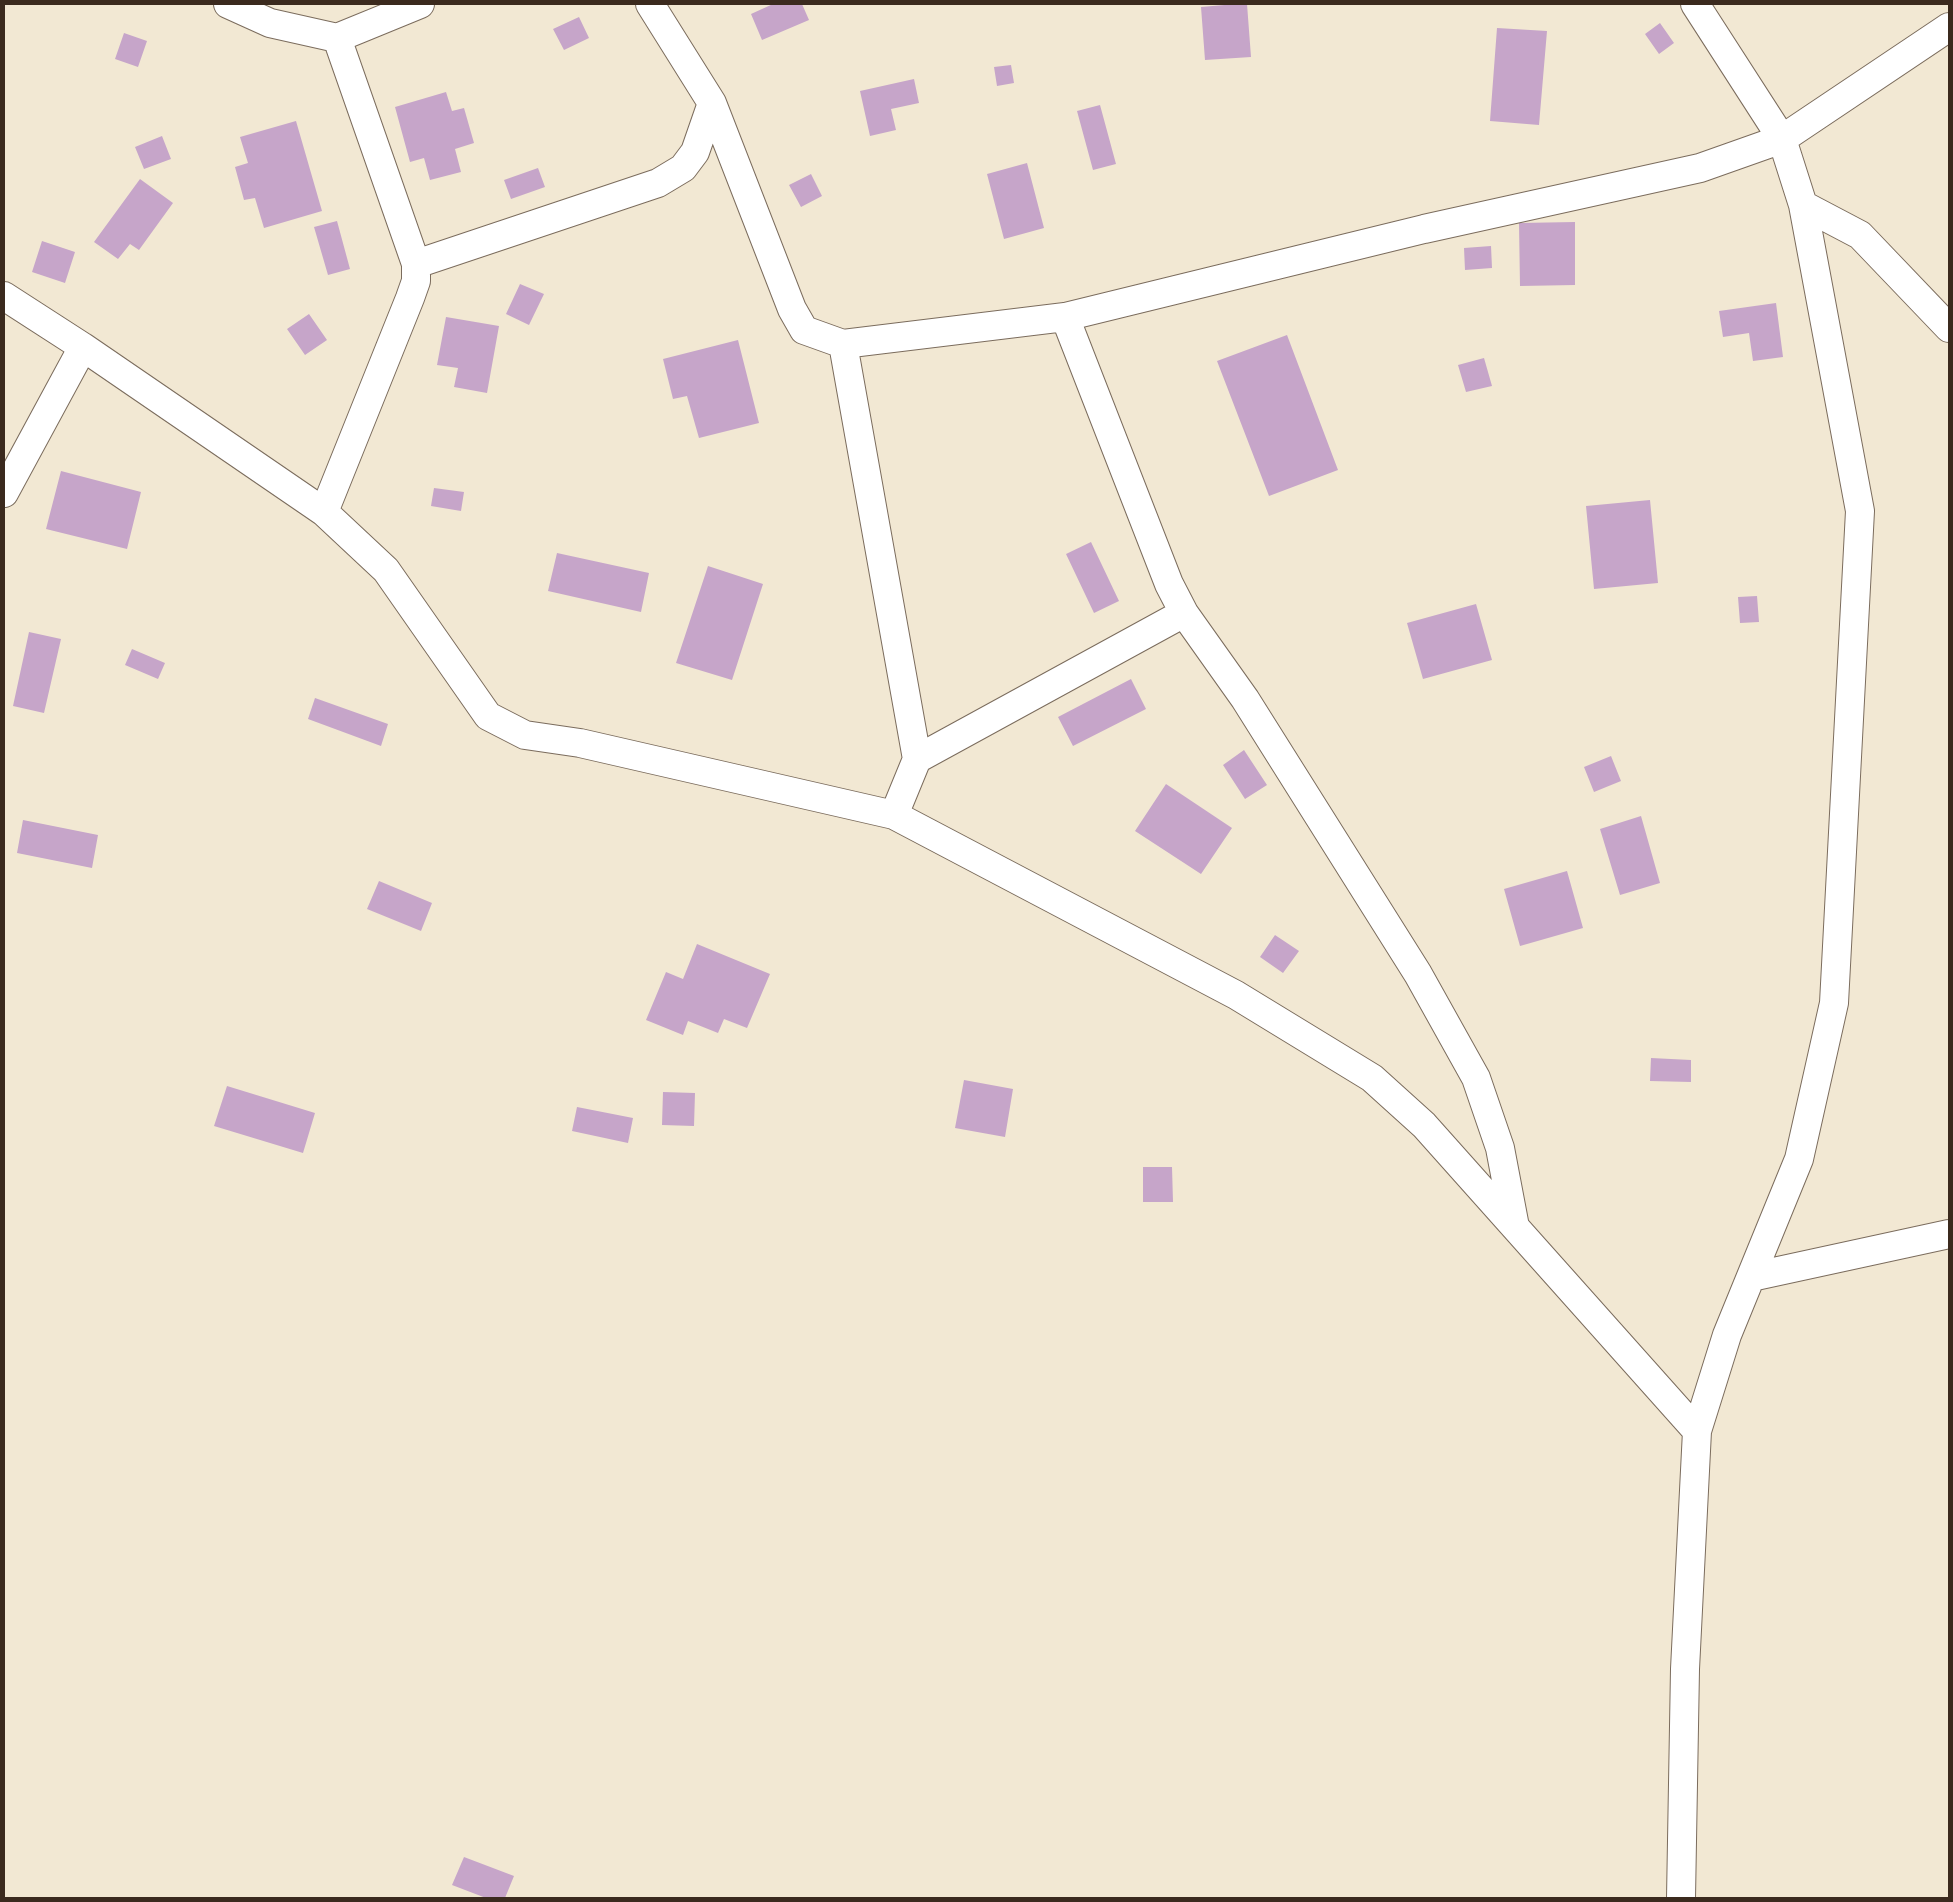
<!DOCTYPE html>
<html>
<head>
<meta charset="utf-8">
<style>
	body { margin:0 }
	#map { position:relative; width:1953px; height:1902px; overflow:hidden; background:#f2e8d3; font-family:Caveat,sans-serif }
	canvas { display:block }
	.frame { position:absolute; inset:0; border:5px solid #3b2a1e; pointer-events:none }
</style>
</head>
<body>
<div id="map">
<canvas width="1953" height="1902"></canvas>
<div class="frame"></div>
</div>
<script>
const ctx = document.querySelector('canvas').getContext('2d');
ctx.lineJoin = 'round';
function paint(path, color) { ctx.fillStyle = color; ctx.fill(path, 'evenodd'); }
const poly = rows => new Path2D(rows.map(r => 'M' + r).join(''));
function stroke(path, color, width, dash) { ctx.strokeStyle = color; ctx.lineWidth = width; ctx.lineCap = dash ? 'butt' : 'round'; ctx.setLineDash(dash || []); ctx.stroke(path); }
paint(poly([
	[773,4,802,4,809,20,762,40,751,14],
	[1236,4,1247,4,1251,57,1205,60,1201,7],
	[579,17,589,38,564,50,553,29],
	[1660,23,1674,43,1659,54,1645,34],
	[1497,28,1547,31,1539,125,1490,121],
	[124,33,147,41,138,67,115,59],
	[1011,65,1014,83,997,86,994,67],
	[914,79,919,103,891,109,896,130,870,136,860,91],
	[446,92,452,111,464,108,474,143,455,149,461,172,430,180,424,158,410,162,395,107],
	[1100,105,1116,164,1093,170,1077,111],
	[296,121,322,211,264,228,255,198,244,200,235,167,248,163,240,137],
	[162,136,171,159,144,169,135,147],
	[1027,163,1044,228,1004,239,987,174],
	[538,168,545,187,511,199,504,180],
	[811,174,822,196,801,207,789,185],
	[140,179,173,203,139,250,130,244,118,259,94,242],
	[337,221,350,269,328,275,314,227],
	[1575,222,1575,285,1520,286,1519,223],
	[42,241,75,252,65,283,32,272],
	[1491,246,1492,268,1465,270,1464,248],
	[520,284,544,294,529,325,506,314],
	[1776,303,1783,357,1753,361,1749,333,1723,337,1719,311],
	[309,314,327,340,305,355,287,329],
	[446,317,499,326,487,393,454,387,458,368,437,365],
	[1287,335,1338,470,1269,496,1217,361],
	[738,340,759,423,699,438,687,396,673,399,663,359],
	[1484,358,1492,386,1466,392,1458,365],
	[61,471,141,492,127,549,46,529],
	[434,488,464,492,461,511,431,506],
	[1650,500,1658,583,1594,589,1586,506],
	[1091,542,1119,601,1094,613,1066,554],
	[557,553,649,573,641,612,548,591],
	[708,566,763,584,732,680,676,663],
	[1757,596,1759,622,1740,623,1738,597],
	[1476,604,1492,660,1423,679,1407,623],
	[29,632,61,639,44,713,13,706],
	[132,649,165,663,158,679,125,665],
	[1131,679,1146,709,1073,746,1058,717],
	[315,698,388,724,381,746,308,719],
	[1244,750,1267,785,1245,799,1223,765],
	[1611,756,1621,781,1594,792,1584,767],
	[1166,784,1232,828,1201,874,1135,831],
	[1641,816,1660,883,1620,895,1600,829],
	[23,820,98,835,92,868,17,853],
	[1567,871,1583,928,1520,946,1504,889],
	[379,881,432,903,421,931,367,909],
	[1275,935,1299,951,1283,973,1260,957],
	[697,944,770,974,747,1028,724,1019,718,1033,688,1021,683,1035,646,1020,666,972,683,979],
	[1651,1058,1691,1060,1691,1082,1650,1081],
	[964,1080,1013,1089,1005,1137,955,1128],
	[227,1086,315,1113,303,1153,214,1126],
	[663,1092,695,1093,694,1126,662,1125],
	[577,1107,633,1118,628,1143,572,1131],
	[1143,1167,1172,1167,1173,1202,1143,1202],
	[464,1857,514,1876,505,1898,486,1898,452,1885]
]), '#c6a5c9');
const minor = poly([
	[228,4,270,23,337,38,420,4],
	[650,4,712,103,792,309,804,330,843,344,1065,317,1424,229,1700,168,1782,139,1949,27],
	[1803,205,1860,235,1949,328],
	[416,264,658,183,683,168,695,152,712,103],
	[4,296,83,347,324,512,386,570,488,716,525,735,580,743,894,815,1236,995,1372,1078,1424,1125,1697,1431],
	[1065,317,1169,584,1184,613,1245,699,1418,974,1476,1078,1500,1148,1515,1227],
	[843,344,917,759,894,815],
	[4,493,83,347],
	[324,512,410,298,416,281,416,264,337,38],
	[917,759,1184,613],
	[1751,1277,1949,1234],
	[1681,1898,1685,1669,1697,1431,1727,1335,1799,1159,1834,1003,1860,511,1803,205,1782,139,1695,4]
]);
stroke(minor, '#7b6c5d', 30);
stroke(minor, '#fff', 28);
</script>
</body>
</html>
